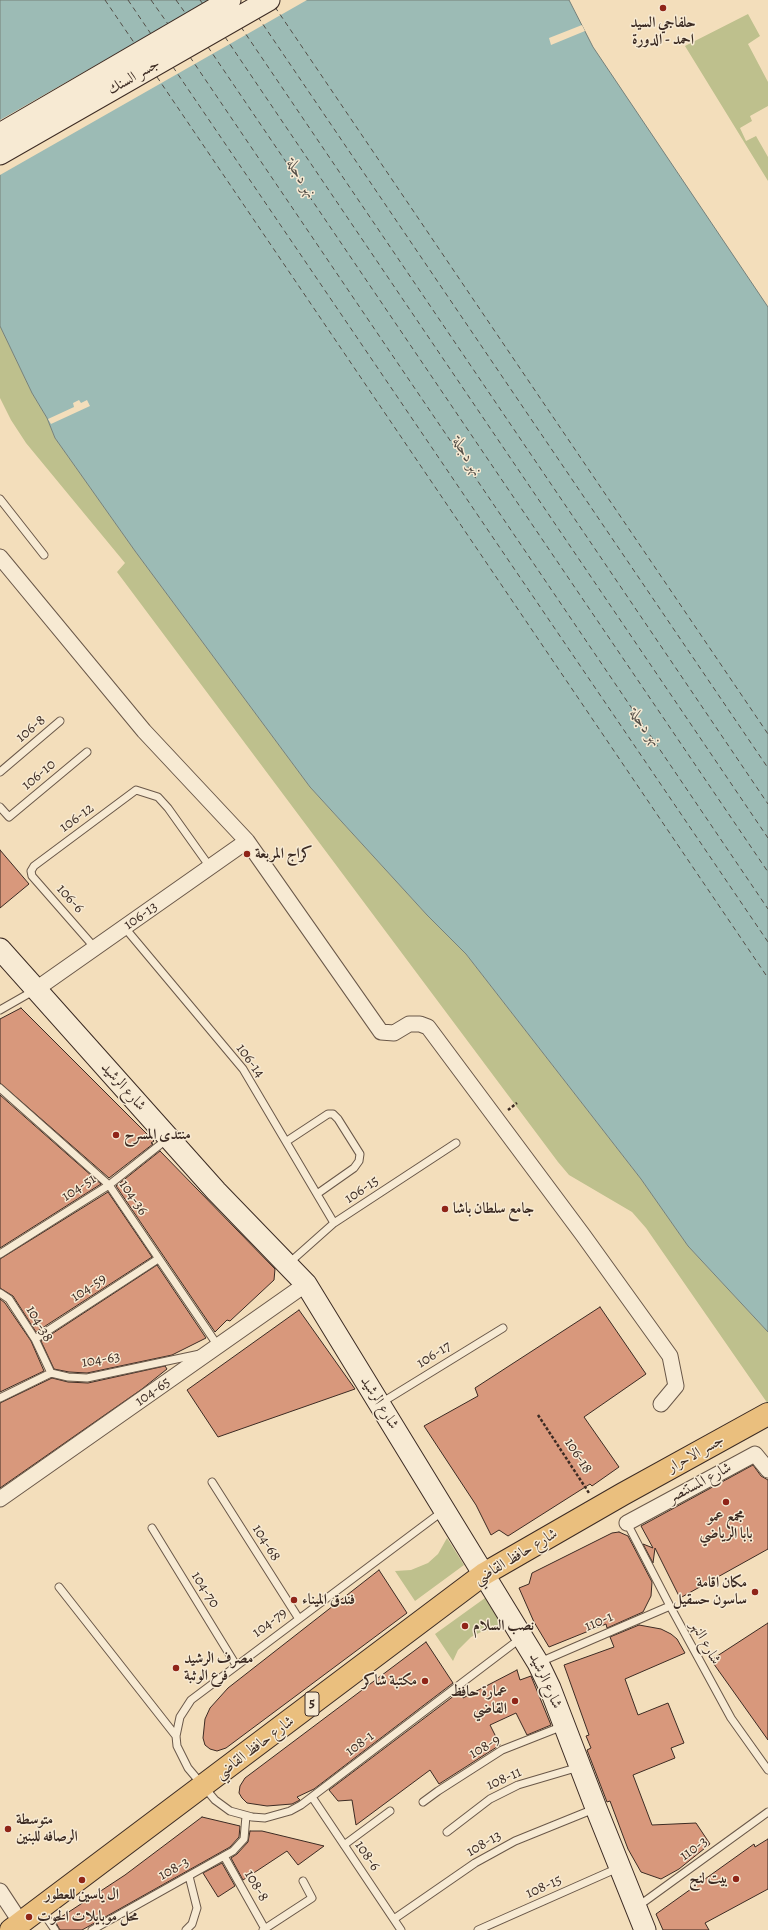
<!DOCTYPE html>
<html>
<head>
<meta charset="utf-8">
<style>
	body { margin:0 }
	canvas { display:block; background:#f3debb }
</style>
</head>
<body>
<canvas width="768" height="1930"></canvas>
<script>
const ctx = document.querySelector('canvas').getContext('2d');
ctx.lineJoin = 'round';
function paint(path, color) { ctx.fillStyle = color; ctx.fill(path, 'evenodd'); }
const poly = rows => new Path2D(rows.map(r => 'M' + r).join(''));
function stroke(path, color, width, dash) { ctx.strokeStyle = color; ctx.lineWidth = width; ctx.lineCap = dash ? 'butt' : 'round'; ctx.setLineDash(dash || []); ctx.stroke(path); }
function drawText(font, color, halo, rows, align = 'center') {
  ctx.font = font + ' Alegreya,Amiri,serif'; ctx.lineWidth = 3; ctx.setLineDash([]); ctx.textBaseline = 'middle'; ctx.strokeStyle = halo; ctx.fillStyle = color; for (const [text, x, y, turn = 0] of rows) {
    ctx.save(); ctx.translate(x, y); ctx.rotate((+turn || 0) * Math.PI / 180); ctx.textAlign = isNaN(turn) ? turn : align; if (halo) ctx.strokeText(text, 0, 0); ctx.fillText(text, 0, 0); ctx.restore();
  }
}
paint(poly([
	[748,14,760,36,748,44,768,82,768,106,750,116,752,121,740,128,746,141,756,136,768,157,768,181,685,46],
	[0,326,32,393,47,418,55,438,135,551,310,787,427,915,466,954,641,1179,688,1246,768,1332,768,1404,646,1228,632,1212,569,1175,558,1162,117,572,125,563,26,443,11,420,0,398],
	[447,1538,464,1565,415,1601,395,1571,411,1570,428,1563,438,1554],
	[485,1598,504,1628,483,1631,471,1637,458,1650,453,1661,435,1634]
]), '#bec08d');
const water = poly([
	[0,0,569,0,593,47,768,307,768,1332,688,1246,641,1179,466,954,427,915,310,787,135,551,55,438,47,418,32,393,0,326,0,0]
]);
paint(water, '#9cbbb5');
stroke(water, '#76817b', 1);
paint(poly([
	[210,0,307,0,0,175,0,120],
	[582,25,585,31,551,45,549,38],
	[79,400,81,403,87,400,90,406,51,424,48,419,74,407,73,403]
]), '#f3debb');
stroke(poly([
	[105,0,135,44],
	[128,0,151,34],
	[151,0,168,24],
	[176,0,186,14],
	[200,0,203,4],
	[275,7,768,734],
	[258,17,768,768],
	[241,27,768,804],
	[225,37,768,838],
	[208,47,768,872],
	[190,57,768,909],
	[173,67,768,942],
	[157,77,768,978]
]), '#544f48', 1, [5, 4]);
const building = poly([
	[0,850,29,884,0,908,0,850],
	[21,1008,154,1141,151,1143,153,1144,109,1178,0,1083,0,1019,21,1008],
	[0,1095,101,1184,0,1248,0,1095],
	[160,1151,275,1269,274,1280,230,1321,227,1320,215,1332,116,1186,160,1151],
	[108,1192,152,1257,36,1332,13,1296,0,1288,0,1259,108,1192],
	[157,1265,206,1338,172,1355,87,1373,69,1372,54,1369,41,1341,157,1265],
	[0,1299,5,1303,31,1341,44,1371,0,1392,0,1299],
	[600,1307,646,1374,584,1417,619,1467,592,1486,590,1484,508,1536,499,1530,491,1535,476,1505,424,1426,478,1396,475,1388,600,1307],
	[299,1310,355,1389,218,1437,187,1390,299,1310],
	[165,1366,167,1369,142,1389,0,1488,0,1403,52,1378,68,1382,88,1383,165,1366],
	[753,1465,761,1476,768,1480,768,1549,680,1598,655,1548,653,1563,643,1544,653,1548,641,1526,753,1465],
	[619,1532,628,1536,652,1582,651,1596,643,1612,607,1628,606,1624,549,1647,534,1622,519,1588,529,1584,532,1573,612,1533,619,1532],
	[379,1570,407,1613,226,1748,217,1751,210,1749,205,1745,203,1738,205,1719,210,1708,228,1688,379,1570],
	[768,1623,768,1740,711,1660,768,1623],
	[639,1625,661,1629,671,1634,677,1639,685,1653,625,1679,638,1715,668,1703,684,1743,671,1748,675,1758,633,1775,652,1825,696,1823,710,1844,679,1869,661,1879,641,1872,628,1849,610,1801,607,1802,587,1750,591,1748,586,1736,589,1735,564,1665,614,1647,610,1637,639,1625],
	[426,1642,453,1683,314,1789,297,1797,300,1800,292,1804,267,1806,247,1803,242,1798,239,1793,240,1786,245,1778,426,1642],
	[517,1670,520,1680,531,1676,551,1725,527,1735,516,1713,490,1725,500,1745,439,1784,430,1770,356,1825,352,1800,338,1801,329,1790,459,1692,463,1698,517,1670],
	[202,1817,240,1826,239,1837,230,1847,82,1930,60,1930,55,1921,125,1875,202,1817],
	[250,1831,262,1831,324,1846,298,1865,287,1851,243,1880,231,1858,237,1854,248,1842,250,1831],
	[768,1839,768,1889,705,1923,709,1930,663,1930,656,1914,754,1844,755,1847,768,1839],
	[222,1863,235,1886,218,1897,203,1873,222,1863]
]);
paint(building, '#d8987c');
stroke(building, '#3c2b23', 1);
const lane = poly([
	[0,499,44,555],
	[0,772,60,721],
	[0,807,9,817,87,752],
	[125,928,243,1069,334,1223],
	[95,948,32,876,31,871,34,866,136,790,158,797,168,808,210,867],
	[0,1010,35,990],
	[0,1088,109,1185,218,1346],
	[287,1141,328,1114,333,1114,338,1119,360,1154,359,1161,354,1168,317,1194],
	[0,1254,109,1185,166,1140],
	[289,1263,334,1223,456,1143],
	[0,1293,9,1299,35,1339,51,1373],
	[35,1339,158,1259],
	[0,1398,51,1373,68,1377,87,1378,200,1354],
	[381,1403,503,1328],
	[212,1482,299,1619],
	[443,1511,191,1700,180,1717,176,1736,177,1746,188,1768,215,1800,230,1811,252,1817,265,1818,290,1811,301,1805,521,1638],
	[627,1523,670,1606,731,1718,768,1770],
	[152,1528,236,1665],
	[59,1587,176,1736],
	[540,1662,670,1606],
	[312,1797,401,1930],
	[423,1802,438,1791,502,1750,563,1726],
	[447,1832,490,1799,518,1785,579,1767],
	[344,1845,390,1811],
	[224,1856,265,1929],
	[637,1907,768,1812],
	[42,1911,55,1930],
	[394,1919,475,1863,515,1841,594,1809],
	[92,1930,233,1851,244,1839,246,1816],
	[186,1930,192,1924,197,1908,189,1876],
	[263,1930,312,1898,303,1881],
	[478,1930,618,1868]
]);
const street = poly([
	[0,557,144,731,247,841,381,1032,394,1033,409,1024,420,1024,428,1027,583,1235,670,1356,676,1386,661,1404],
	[35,990,247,841],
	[0,1499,306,1284],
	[627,1523,755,1454,768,1470],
	[0,1891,21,1923]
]);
const secondary = poly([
	[0,134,230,0],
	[0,154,269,0],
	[0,949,216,1191,306,1284,538,1663,550,1688,596,1808,645,1930]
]);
const primary = poly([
	[11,1930,484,1574,623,1494,768,1414]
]);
stroke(lane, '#6a5849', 9);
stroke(street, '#6a5849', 17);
stroke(secondary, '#3c2b23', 23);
stroke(primary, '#3c2b23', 24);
stroke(poly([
	[508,1110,517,1103],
	[538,1415,589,1493]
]), '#3c2b23', 2.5, [3, 2]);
stroke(lane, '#f7ead3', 7);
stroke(street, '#f7ead3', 15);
stroke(secondary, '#f7ead3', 21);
stroke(primary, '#eabf7e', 22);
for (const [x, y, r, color] of [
	[663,8,4,"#8f2418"],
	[247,854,4,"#8f2418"],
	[116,1135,4,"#8f2418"],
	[445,1209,4,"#8f2418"],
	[726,1502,4,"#8f2418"],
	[755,1592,4,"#8f2418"],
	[294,1600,4,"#8f2418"],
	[465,1626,4,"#8f2418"],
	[176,1668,4,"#8f2418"],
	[425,1681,4,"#8f2418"],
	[515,1701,4,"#8f2418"],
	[8,1829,4,"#8f2418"],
	[736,1879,4,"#8f2418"],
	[82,1880,4,"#8f2418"],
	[29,1917,4,"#8f2418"]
]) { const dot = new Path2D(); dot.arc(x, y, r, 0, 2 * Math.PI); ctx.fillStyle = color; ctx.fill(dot); stroke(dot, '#f7ead3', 1.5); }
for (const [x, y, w] of [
	[312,1704,14]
]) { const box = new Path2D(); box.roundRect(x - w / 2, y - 12, w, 24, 3); ctx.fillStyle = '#f7ead3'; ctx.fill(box); stroke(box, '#3c2b23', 1); }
drawText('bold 14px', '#3c2b23', null, [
	["5",312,1704]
]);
drawText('bold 15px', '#3c2b23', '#f7ead3', [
	["حلفاجي السيد",663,23,"center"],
	["احمد - الدورة",663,40,"center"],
	["كراج المربعة",255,854],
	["منتدى المسرح",124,1135],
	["جامع سلطان باشا",453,1209],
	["مجمع عمو",726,1517,"center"],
	["بابا الرياضي",726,1534,"center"],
	["مكان اقامة",747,1583,"right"],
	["ساسون حسقيل",747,1600,"right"],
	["فندق الميناء",302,1600],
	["نصب السلام",473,1626],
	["مصرف الرشيد",184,1659],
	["فرع الوثبة",184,1676],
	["مكتبة شاكر",417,1681,"right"],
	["عمارة حافظ",507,1692,"right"],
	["القاضي",507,1709,"right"],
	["متوسطة",16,1820],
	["الرصافه للبنين",16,1837],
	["بيت لنج",728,1879,"right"],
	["ال ياسين للعطور",82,1895,"center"],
	["محل موبايلات الحوت",37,1917]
], 'left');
drawText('15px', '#3c2b23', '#f7ead3', [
	["جسر السنك",134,77,-30],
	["106-8",31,729,-40],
	["106-10",39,775,-40],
	["106-12",77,818,-36],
	["106-6",70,899,48],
	["106-13",141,916,-35],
	["106-14",250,1061,54],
	["شارع الرشيد",123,1087,48],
	["104-51",79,1188,-33],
	["106-15",362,1190,-34],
	["104-36",133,1198,56],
	["104-59",89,1288,-33],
	["104-38",39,1324,60],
	["106-17",434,1355,-32],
	["104-63",101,1360,-9],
	["104-65",153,1392,-35],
	["شارع الرشيد",379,1403,58],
	["جسر الاحرار",696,1454,-29],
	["106-18",578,1456,57],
	["شارع المستنصر",700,1483,-28],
	["104-68",266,1543,58],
	["شارع حافظ القاضي",516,1557,-31],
	["104-70",205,1590,58],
	["110-1",599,1622,-23],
	["104-79",270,1623,-36],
	["شارع النهر",705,1643,61],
	["شارع الرشيد",545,1681,65],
	["108-1",360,1744,-37],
	["108-9",485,1747,-30],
	["شارع حافظ القاضي",255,1748,-37],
	["108-11",504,1779,-24],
	["108-13",484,1844,-30],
	["110-3",694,1849,-36],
	["108-6",367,1856,56],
	["108-3",174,1869,-29],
	["108-8",256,1886,60],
	["108-15",544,1887,-24]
]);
drawText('italic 16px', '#544f48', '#f7ead3', [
	["نهر دجلة",301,179,59],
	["نهر دجلة",467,457,59],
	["نهر دجلة",645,728,54]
]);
</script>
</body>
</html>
